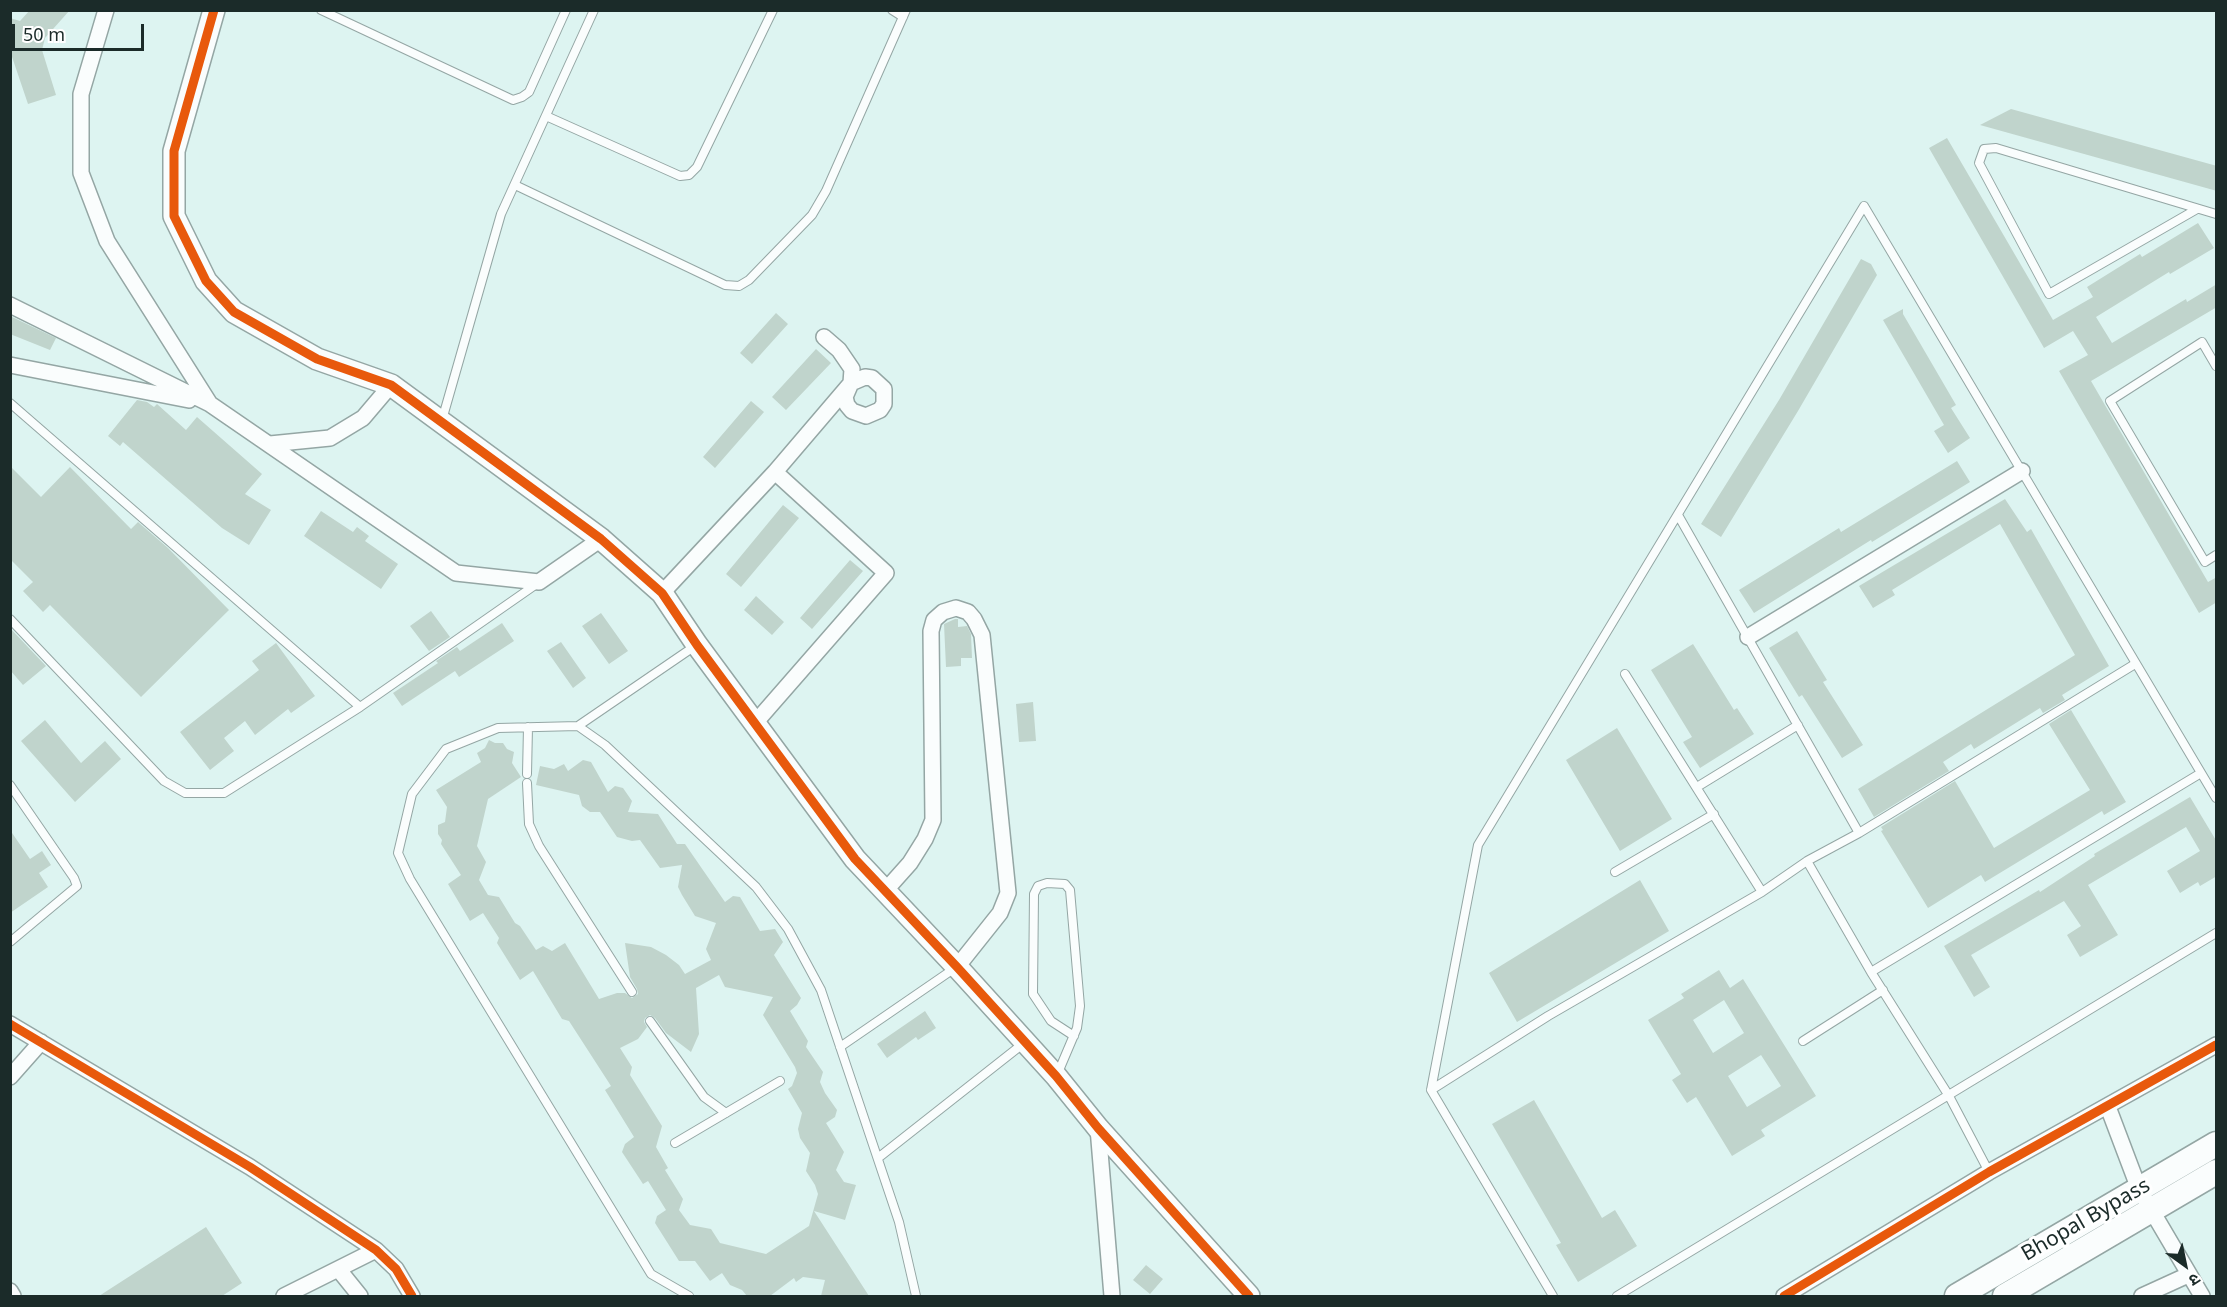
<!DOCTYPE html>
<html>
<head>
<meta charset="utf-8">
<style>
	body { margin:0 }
	#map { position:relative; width:2227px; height:1307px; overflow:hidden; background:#ddf4f1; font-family:"Noto Sans","Noto Sans Devanagari",sans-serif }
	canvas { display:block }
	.frame { position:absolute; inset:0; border:12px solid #1b2b29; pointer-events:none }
	.north { position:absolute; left:2155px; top:1235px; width:60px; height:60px; -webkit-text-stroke:4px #fff; paint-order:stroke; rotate:147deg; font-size:16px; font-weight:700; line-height:24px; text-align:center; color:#1b2b29 }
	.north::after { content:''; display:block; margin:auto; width:21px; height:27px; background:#1b2b29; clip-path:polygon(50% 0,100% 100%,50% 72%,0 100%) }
	.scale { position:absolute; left:12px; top:24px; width:132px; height:27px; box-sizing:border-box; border:3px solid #1b2b29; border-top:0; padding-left:8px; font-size:18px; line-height:21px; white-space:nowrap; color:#1b2b29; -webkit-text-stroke:4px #fff; paint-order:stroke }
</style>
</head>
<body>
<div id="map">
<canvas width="2227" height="1307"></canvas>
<div class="frame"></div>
<div class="north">उ</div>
<div class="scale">50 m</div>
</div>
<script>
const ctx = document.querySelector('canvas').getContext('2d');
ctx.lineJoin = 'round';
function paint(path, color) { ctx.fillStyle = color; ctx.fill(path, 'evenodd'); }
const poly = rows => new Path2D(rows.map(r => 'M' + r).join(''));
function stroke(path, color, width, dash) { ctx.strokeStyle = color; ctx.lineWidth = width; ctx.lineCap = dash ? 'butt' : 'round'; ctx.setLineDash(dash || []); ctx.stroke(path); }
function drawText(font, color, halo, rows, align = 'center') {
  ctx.font = font + ' "Noto Sans",sans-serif'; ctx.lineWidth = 6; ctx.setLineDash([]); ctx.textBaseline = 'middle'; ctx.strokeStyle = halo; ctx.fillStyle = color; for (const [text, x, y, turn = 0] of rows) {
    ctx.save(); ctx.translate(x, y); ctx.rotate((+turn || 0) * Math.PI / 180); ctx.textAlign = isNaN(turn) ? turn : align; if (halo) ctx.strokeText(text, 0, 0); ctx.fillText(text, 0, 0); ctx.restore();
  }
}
paint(poly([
	[30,10,70,10,45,38,42,50,56,95,28,104,10,51,10,18,20,21],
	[2011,109,2217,166,2217,191,1980,125],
	[1947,138,2053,320,2093,297,2087,287,2140,254,2142,257,2198,223,2214,248,2170,274,2169,272,2096,317,2112,343,2186,299,2187,302,2217,284,2217,307,2091,381,2208,582,2217,577,2217,602,2199,613,2059,371,2088,355,2073,331,2044,348,1929,148],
	[1861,259,1871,264,1877,275,1798,411,1721,537,1701,524,1779,400],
	[1903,309,1903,314,1956,405,1951,408,1970,438,1948,453,1934,431,1944,425,1883,320],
	[776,313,788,324,752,364,740,353],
	[10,316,56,338,50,350,10,334],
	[816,349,831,363,786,410,772,397],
	[137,400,147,402,154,407,157,404,186,430,197,417,262,474,245,494,271,510,249,545,222,528,123,442,120,446,108,436],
	[751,401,764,412,715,468,703,457],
	[1957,461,1970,482,1872,542,1871,540,1754,613,1739,590,1839,528,1841,532],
	[10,466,41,497,70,467,131,529,138,522,168,548,229,610,141,697,50,605,43,612,23,591,33,582,10,559],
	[2005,499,2027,532,2031,529,2109,666,2062,695,2065,700,2043,713,2040,708,1974,749,1971,744,1943,762,1949,771,1874,817,1858,789,2075,655,2000,524,1892,590,1895,595,1873,608,1859,586],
	[783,505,799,518,741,587,726,574],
	[321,511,353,532,357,527,369,536,365,541,398,564,381,589,304,536],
	[850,560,863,571,812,629,800,618],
	[756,596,784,622,772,635,744,610],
	[431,611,450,637,429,651,410,626],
	[601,613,628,651,609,664,582,626],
	[955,619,958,619,958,627,967,626,971,634,972,658,961,658,961,666,946,667,944,624],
	[502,623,514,641,459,677,455,671,402,706,393,693,438,663,436,661,457,647,460,651],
	[10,628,46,666,23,685,10,670],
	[1797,631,1827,680,1823,682,1863,745,1842,758,1802,695,1799,697,1769,648],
	[561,642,586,678,573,688,547,651],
	[276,643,315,696,291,713,288,709,255,735,245,721,224,738,234,751,210,770,180,732,259,670,252,661],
	[1693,644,1734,710,1737,708,1754,734,1700,768,1683,742,1692,737,1651,670],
	[1033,702,1036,741,1019,742,1016,704],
	[2071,710,2126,802,2104,815,2102,811,1985,882,1981,875,1928,908,1881,831,1883,830,1881,827,1955,781,1994,848,2090,790,2049,724],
	[45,720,81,763,105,741,121,759,75,802,21,741],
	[1617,728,1672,819,1620,851,1566,760],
	[489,740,495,743,503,743,507,749,514,752,512,763,521,777,488,799,477,846,486,862,479,880,488,895,499,897,515,923,520,926,536,950,543,946,552,951,565,943,599,999,617,993,625,993,632,998,638,994,637,989,630,977,625,943,651,947,666,955,679,965,685,974,711,960,706,949,716,923,695,916,682,895,678,887,682,865,660,868,640,840,632,841,617,837,600,812,590,812,582,806,579,795,536,785,540,766,554,769,564,764,568,771,583,760,591,762,608,792,615,786,623,788,632,801,628,812,658,814,677,844,685,844,725,902,733,896,740,897,760,931,775,929,783,942,774,955,801,998,797,1005,790,1011,808,1041,806,1047,823,1072,820,1082,825,1093,837,1110,835,1117,826,1123,844,1152,836,1170,844,1182,856,1185,845,1220,814,1211,869,1296,821,1296,825,1280,803,1277,796,1282,794,1278,770,1296,747,1296,742,1290,730,1285,722,1273,710,1281,695,1261,679,1261,655,1223,657,1216,666,1210,648,1181,643,1184,622,1152,625,1144,634,1137,605,1090,611,1086,569,1021,562,1019,533,971,520,980,497,943,499,938,483,913,470,921,448,884,461,875,441,844,442,840,438,834,438,825,445,822,447,807,436,790,481,762,477,753,485,748],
	[719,975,725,987,773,997,763,1015,795,1067,797,1073,792,1086,788,1089,802,1113,798,1129,800,1138,810,1153,806,1171,815,1185,818,1194,809,1226,766,1254,720,1243,711,1229,690,1225,679,1210,683,1199,665,1170,668,1168,656,1147,662,1126,630,1075,632,1067,620,1048,638,1039,647,1027,644,1022,645,1018,650,1015,655,1018,666,1033,691,1052,699,1034,696,988],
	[2190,797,2217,842,2217,876,2200,886,2198,882,2180,893,2167,871,2200,851,2186,827,2088,885,2118,935,2080,957,2067,935,2081,926,2064,901,1971,955,1990,987,1974,997,1944,946,2039,890,2040,892,2095,856,2094,854],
	[10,830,30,859,42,851,51,865,39,873,48,887,10,913],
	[1640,880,1669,931,1517,1022,1489,973],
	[1719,970,1730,988,1743,979,1816,1096,1761,1130,1765,1136,1732,1156,1696,1097,1687,1103,1672,1080,1681,1074,1648,1020,1684,998,1681,994],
	[1724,1000,1744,1033,1713,1053,1693,1020],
	[1761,1055,1781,1086,1747,1107,1728,1076],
	[925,1011,936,1028,918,1040,916,1037,887,1058,877,1044],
	[1534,1100,1602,1218,1615,1210,1637,1246,1578,1282,1556,1245,1561,1243,1492,1124],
	[206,1227,242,1283,222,1296,99,1296],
	[1146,1265,1163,1279,1150,1294,1133,1280]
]), '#c0d4cc');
const lane = poly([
	[321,10,513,100,522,97,529,92,566,10],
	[892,10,903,17],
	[546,116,680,176,689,175,697,167,773,10],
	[515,185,725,285,739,286,749,280,812,215,826,191,906,10],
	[2197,209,2049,294,1979,163,1984,149,1996,148,2216,214],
	[2216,366,2202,342,2110,401,2205,562,2216,555],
	[10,403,360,707],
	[442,420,501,214,594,10],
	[1678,515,1859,833],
	[10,619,164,781,185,793,224,793,360,707,538,583],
	[1625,674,1762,892],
	[578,726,695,646],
	[527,774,528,727],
	[527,783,529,824,539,846,632,992],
	[10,785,74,878,77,886,10,942],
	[1697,787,1798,725],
	[1807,861,1871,972,1949,1096,1989,1172],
	[1615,872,1714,814],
	[1871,972,2201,773],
	[650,1021,704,1097,726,1113],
	[1803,1041,1883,990],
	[840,1047,955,968],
	[1057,1075,1077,1028,1080,1006,1070,890,1065,884,1047,883,1038,886,1034,894,1033,994,1051,1021,1074,1036],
	[1431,1090,1548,1016,1762,892,1807,861,1859,833,2135,664],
	[675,1143,780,1081],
	[878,1158,1024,1043],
	[689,1296,651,1274,410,879,398,853,412,794,446,749,498,728,578,726,605,745,756,887,788,929,821,990,899,1222,916,1296],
	[1553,1296,1431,1090,1478,845,1864,206,2216,798],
	[1617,1296,2216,933]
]);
const street = poly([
	[106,10,81,94,81,173,107,241,210,404],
	[10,305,210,404,456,573,539,582,601,539],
	[10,365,189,400],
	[270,444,330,438,363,418,391,385],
	[662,593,775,472,851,383,865,377,872,378,884,389,884,404,880,410,866,416,852,411,847,405,845,397,851,383,852,369,839,350,824,337],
	[1748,637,2022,471],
	[755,723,886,573,775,472],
	[885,891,910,863,925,839,933,820,931,631,934,620,943,612,956,608,968,612,974,619,982,635,1008,893,1000,913,957,967],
	[10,1024,250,1167,376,1250,396,1269,412,1296],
	[10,1077,41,1042],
	[2108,1107,2139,1189,2202,1296],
	[1098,1128,1112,1296],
	[339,1270,360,1296],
	[10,1291,13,1296],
	[284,1296,376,1250],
	[1784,1296,1989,1172,2216,1045],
	[2142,1296,2188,1275]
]);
const secondary = poly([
	[214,10,174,151,174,216,206,281,234,312,317,359,391,385,601,539,662,593,697,645,855,859,957,967,1056,1076,1098,1128,1249,1296]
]);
const primary = poly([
	[1957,1296,2216,1144],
	[2005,1296,2216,1172]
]);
stroke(lane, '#94a6a4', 10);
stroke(street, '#94a6a4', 18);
stroke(secondary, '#94a6a4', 24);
stroke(primary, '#94a6a4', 27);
stroke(lane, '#fafdfd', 8);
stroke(street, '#fafdfd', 15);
stroke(secondary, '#fafdfd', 21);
stroke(primary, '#fafdfd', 24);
stroke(poly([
	[214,10,174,151,174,216,206,281,234,312,317,359,391,385,601,539,662,593,697,645,855,859,957,967,1056,1076,1098,1128,1249,1296],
	[10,1024,250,1167,376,1250,396,1269,412,1296],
	[1784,1296,1989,1172,2216,1045]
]), '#e8590c', 9);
drawText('21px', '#1b2b29', '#fff', [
	["Bhopal Bypass",2086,1220,-30]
]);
</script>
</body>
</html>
